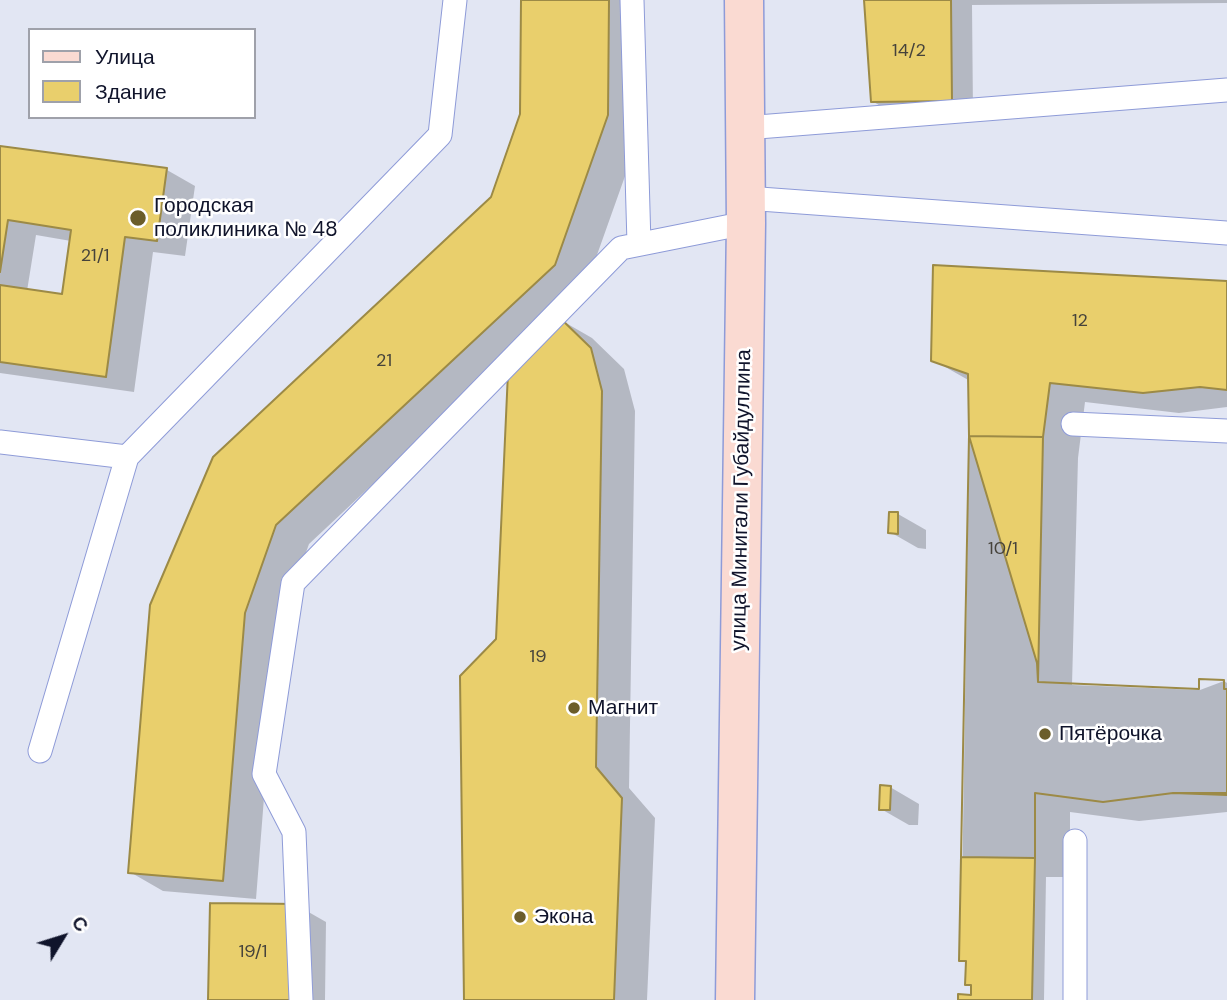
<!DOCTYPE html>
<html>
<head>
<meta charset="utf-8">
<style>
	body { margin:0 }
	#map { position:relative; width:1227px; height:1000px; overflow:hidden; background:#e2e6f3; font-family:"DM Sans",sans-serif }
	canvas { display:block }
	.legend { position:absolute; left:28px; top:28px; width:228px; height:91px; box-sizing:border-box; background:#fff; border:2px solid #9fa1aa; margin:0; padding:9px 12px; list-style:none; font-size:21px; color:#10142b }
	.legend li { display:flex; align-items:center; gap:14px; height:35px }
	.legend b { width:35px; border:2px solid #9fa1aa }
	.north { position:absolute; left:28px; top:902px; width:70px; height:70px; -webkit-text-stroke:5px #fff; paint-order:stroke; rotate:52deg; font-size:19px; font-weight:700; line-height:28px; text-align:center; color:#10142b }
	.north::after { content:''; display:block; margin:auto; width:24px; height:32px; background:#10142b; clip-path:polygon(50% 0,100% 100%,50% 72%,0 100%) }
</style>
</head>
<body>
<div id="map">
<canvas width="1227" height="1000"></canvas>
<ul class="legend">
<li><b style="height:9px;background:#fadad2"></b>Улица</li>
<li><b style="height:19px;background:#e9cf6c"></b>Здание</li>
</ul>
<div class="north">С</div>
</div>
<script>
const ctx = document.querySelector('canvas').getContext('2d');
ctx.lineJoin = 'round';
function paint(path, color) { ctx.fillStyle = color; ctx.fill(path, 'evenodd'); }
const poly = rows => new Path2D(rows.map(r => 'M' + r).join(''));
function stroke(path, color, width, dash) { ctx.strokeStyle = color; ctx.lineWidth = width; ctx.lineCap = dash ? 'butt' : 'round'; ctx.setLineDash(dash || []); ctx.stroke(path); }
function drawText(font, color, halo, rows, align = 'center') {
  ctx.font = font + ' "DM Sans",sans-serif'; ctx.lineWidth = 5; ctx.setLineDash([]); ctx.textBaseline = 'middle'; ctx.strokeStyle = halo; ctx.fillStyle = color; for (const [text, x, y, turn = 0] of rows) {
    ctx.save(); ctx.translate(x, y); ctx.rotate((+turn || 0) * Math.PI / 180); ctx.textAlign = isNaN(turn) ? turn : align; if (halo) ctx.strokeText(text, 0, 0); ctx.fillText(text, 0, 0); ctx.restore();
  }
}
paint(poly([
	[522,0,641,0,640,134,587,283,309,544,277,633,256,899,163,891,130,872,152,606,493,198,522,114],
	[866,0,1227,0,1227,3,972,5,973,113,894,114,872,101],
	[0,147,167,170,195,186,185,256,153,252,134,392,0,373],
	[36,235,71,241,63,296,27,291],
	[1227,283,1227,407,1179,413,1085,402,1078,458,1072,685,1200,690,1224,681,1227,683,1227,812,1139,821,1070,812,1070,877,1046,877,1044,1000,960,1000,972,997,973,987,967,984,968,963,961,960,970,381,933,360],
	[559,319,592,338,624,369,635,411,629,788,655,818,647,1000,466,1000,498,639],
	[898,514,926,530,926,549,918,548,890,532],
	[890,787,919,804,918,825,909,825,881,809],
	[298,906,326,922,325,1000,210,1000]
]), '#0003');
const building = poly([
	[521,0,609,0,608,115,555,265,276,525,245,613,223,881,128,873,150,605,213,457,491,197,520,114,521,0],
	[864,0,951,0,952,101,871,102,864,0],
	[0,146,167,168,157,241,125,237,106,377,0,362,0,285,62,294,71,230,8,220,0,272,0,146],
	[933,265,1227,281,1227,390,1200,387,1143,393,1050,383,1043,437,969,436,968,374,931,361,933,265],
	[559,317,591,348,602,391,596,767,622,798,614,1000,464,1000,460,676,496,639,508,372,559,317],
	[969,436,1037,663,1038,682,1199,689,1199,679,1224,680,1224,689,1227,689,1227,793,1173,793,1103,802,1035,793,1035,858,961,857,969,436],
	[969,436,1043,437,1038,682,1199,689,1199,679,1224,680,1224,689,1227,689,1227,795,1173,793,1103,802,1035,793,1035,858,961,857,969,436],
	[889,512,898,512,898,534,888,533,889,512],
	[880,785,891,786,890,810,879,810,880,785],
	[961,857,1035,858,1032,1000,958,1000,958,994,971,995,971,985,965,985,966,961,959,961,961,857],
	[210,903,298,904,297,1000,208,1000,210,903]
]);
paint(building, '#e9cf6c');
stroke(building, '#9c8a46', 2);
const service = poly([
	[632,0,639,244],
	[745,128,1227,90],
	[746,198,1227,233],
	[1073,424,1227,431],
	[0,442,127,457,440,135,455,0],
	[40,751,127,457],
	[301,1000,294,832,264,774,293,583,621,248,746,223],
	[1075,1000,1075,841]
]);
const secondary = poly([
	[735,1000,746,223,744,0]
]);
stroke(service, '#8e9bd8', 25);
stroke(secondary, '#8e9bd8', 41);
stroke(service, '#fff', 23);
stroke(secondary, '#fadad2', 38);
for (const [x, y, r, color] of [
	[138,218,9,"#6b5d2a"],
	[574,708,7,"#6b5d2a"],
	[1045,734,7,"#6b5d2a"],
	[520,917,7,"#6b5d2a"]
]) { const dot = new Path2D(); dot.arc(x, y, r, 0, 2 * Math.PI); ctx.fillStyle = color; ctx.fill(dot); stroke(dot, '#fff', 2.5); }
drawText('18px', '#46433b', null, [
	["14/2",909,51],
	["21/1",95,256],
	["12",1080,321],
	["21",384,361],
	["10/1",1003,549],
	["19",538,657],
	["19/1",253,952]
]);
drawText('21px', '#10142b', '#fff', [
	["Городская",154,206],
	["поликлиника № 48",154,230],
	["Магнит",588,708],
	["Пятёрочка",1059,734],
	["Экона",534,917]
], 'left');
drawText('21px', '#10142b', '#fff', [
	["улица Минигали Губайдуллина",742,500,-89]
]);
</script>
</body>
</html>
